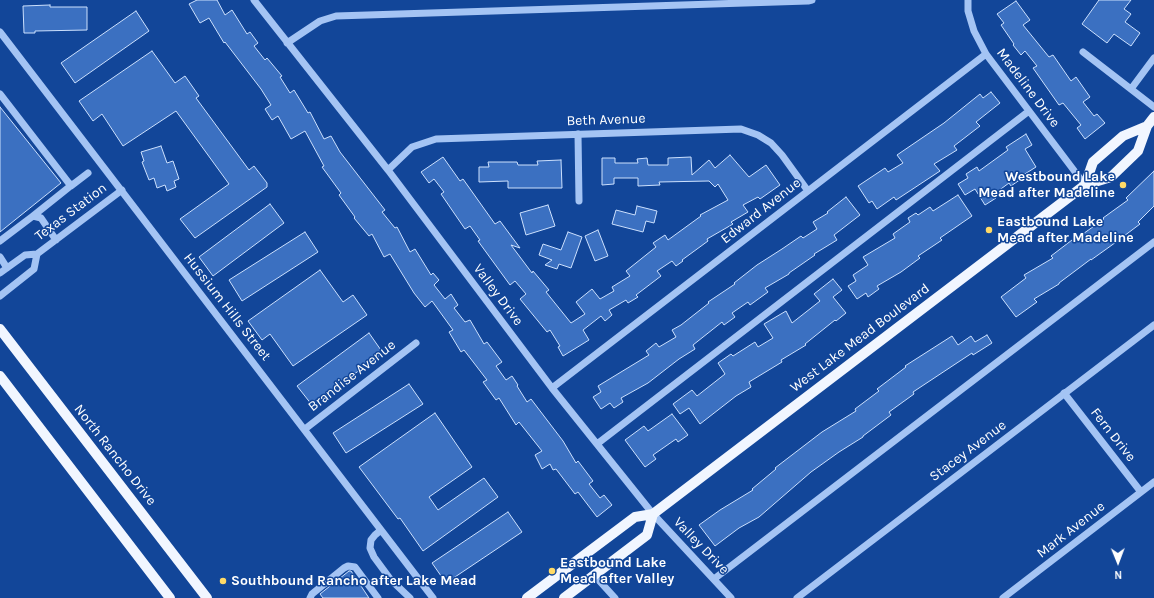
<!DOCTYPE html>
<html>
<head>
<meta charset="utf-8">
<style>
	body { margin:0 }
	#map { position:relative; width:1154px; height:598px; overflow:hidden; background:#124699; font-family:Karla,sans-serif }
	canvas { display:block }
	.north { position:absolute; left:1098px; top:542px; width:40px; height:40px; -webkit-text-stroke:3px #124699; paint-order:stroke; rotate:179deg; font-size:11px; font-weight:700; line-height:16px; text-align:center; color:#fff }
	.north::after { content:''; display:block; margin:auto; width:14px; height:18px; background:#fff; clip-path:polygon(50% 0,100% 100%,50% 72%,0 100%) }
</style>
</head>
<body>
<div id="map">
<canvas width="1154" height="598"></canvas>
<div class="north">N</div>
</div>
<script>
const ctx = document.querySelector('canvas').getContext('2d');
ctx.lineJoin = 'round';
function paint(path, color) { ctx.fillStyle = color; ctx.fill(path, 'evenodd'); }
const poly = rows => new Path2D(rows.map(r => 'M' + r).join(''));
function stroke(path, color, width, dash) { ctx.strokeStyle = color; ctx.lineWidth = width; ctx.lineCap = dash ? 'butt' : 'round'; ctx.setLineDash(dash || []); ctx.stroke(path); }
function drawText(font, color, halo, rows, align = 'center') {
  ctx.font = font + ' Karla,sans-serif'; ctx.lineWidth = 3; ctx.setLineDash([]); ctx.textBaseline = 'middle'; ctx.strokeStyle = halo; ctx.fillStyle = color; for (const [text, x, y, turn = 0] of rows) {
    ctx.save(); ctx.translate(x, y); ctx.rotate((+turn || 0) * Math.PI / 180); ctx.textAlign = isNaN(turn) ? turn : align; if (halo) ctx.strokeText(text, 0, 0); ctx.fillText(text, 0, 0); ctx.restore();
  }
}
const building = poly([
	[197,0,217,0,225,15,232,10,247,34,250,32,258,43,254,46,265,60,267,58,282,76,280,77,290,93,294,90,308,113,310,112,324,139,331,136,340,152,385,210,382,212,395,228,397,227,410,252,415,249,431,275,433,273,439,280,434,285,445,299,451,294,458,305,454,308,465,322,470,320,484,344,487,342,502,362,496,366,506,380,512,376,518,385,517,386,527,402,531,399,563,441,576,463,578,461,593,481,589,484,600,498,604,495,612,505,597,517,578,492,575,494,556,469,553,470,550,464,542,469,535,455,542,451,519,422,516,425,499,398,496,400,483,382,487,380,464,350,461,352,449,332,453,330,432,301,425,307,414,293,390,254,384,257,372,234,369,236,354,218,355,217,339,195,341,193,322,167,324,166,305,131,291,139,278,116,272,120,265,109,271,105,261,89,225,42,224,43,209,18,200,23,189,4,197,0],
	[1099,0,1131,0,1124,9,1131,14,1125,22,1140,33,1131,46,1114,34,1107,43,1082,24,1099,0],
	[1016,1,1030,20,1023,25,1049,57,1053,55,1071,81,1076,77,1090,97,1083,102,1094,116,1097,114,1105,123,1085,139,1077,128,1081,125,1063,103,1059,105,1033,68,1037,66,1025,51,1021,55,1013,45,1014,44,1001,25,1004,23,997,14,1016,1],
	[50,5,50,7,87,7,87,30,35,31,35,33,24,33,23,6,50,5],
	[136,11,149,31,75,83,61,63,136,11],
	[152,51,175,83,185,76,199,96,196,98,249,170,254,166,267,183,267,187,195,238,180,219,229,184,176,111,123,146,102,114,93,121,79,101,152,51],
	[991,92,1000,103,976,122,980,126,954,146,957,150,934,164,940,171,896,200,894,197,877,209,872,201,869,203,858,186,885,168,888,172,903,163,897,155,944,123,980,94,983,98,991,92],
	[0,107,61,183,0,232,0,107],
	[1026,134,1032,145,1025,149,1036,167,1020,177,1021,179,1011,186,1009,183,994,194,996,198,985,205,975,189,965,195,958,184,968,178,966,174,977,167,979,171,1008,150,1006,147,1026,134],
	[161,146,167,163,173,161,179,179,174,181,176,187,167,191,165,185,157,188,154,178,149,180,142,162,144,161,141,152,161,146],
	[730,155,749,177,766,165,780,185,760,199,758,197,743,205,748,212,731,222,733,224,707,239,708,241,682,260,683,261,676,266,672,261,657,271,661,276,636,295,638,297,628,303,626,300,609,310,612,315,605,321,601,316,583,330,589,340,563,356,558,347,560,346,550,330,547,332,520,299,526,294,515,281,510,285,478,241,480,240,470,226,465,229,454,213,441,194,444,192,434,179,429,183,421,172,443,157,460,181,463,179,495,224,500,221,520,248,511,245,532,273,533,271,549,290,546,292,571,323,585,314,576,302,592,289,600,299,614,291,612,287,630,276,626,271,656,247,653,243,665,235,668,240,701,216,700,215,728,200,718,184,715,187,709,181,659,182,660,185,638,186,638,178,614,178,614,184,602,185,602,158,615,158,615,163,638,163,637,159,647,158,648,165,668,165,668,158,691,157,692,175,709,160,715,168,730,155],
	[561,160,562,188,508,188,508,181,479,182,479,167,489,167,488,162,517,162,518,165,538,165,537,161,561,160],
	[1154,171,1154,206,1138,222,1140,224,1112,245,1091,260,1091,259,1059,283,1059,284,1034,299,1037,302,1016,317,1001,297,1026,278,1024,275,1053,258,1051,256,1072,240,1073,241,1104,219,1103,218,1128,200,1126,198,1154,171],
	[958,195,972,216,940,238,942,240,918,256,920,258,901,272,877,286,879,289,868,297,866,293,857,299,848,286,856,281,853,275,868,265,863,257,895,238,893,234,910,222,908,218,916,213,918,215,930,207,933,211,958,195],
	[846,197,860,215,834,235,837,240,814,254,815,255,789,273,789,274,765,288,768,292,750,305,748,302,732,313,735,317,724,325,722,322,693,345,695,349,679,359,648,383,621,398,623,402,614,408,610,403,601,409,593,397,601,392,598,386,649,355,646,351,656,343,659,347,676,337,672,330,681,325,709,303,708,302,735,284,734,283,757,265,782,249,801,236,803,238,817,229,813,222,828,213,827,212,846,197],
	[270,204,284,223,213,276,199,257,270,204],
	[548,205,555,226,526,235,520,213,548,205],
	[637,206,657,211,654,223,646,221,643,232,612,224,616,210,635,215,637,206],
	[598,230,608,256,595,261,585,236,598,230],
	[305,232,318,252,242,301,229,280,305,232],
	[568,232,582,237,571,268,559,264,557,269,545,265,552,260,539,255,543,244,561,250,568,232],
	[320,270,343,302,353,295,367,315,293,366,270,334,262,340,248,321,320,270],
	[833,279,842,290,833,297,846,313,836,321,835,320,805,344,806,345,781,360,782,362,749,382,751,387,736,396,700,424,689,408,680,414,673,404,692,390,697,396,725,374,718,363,731,354,733,356,755,342,758,347,773,338,764,324,786,311,792,323,820,301,814,294,833,279],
	[369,333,383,353,312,405,297,386,369,333],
	[987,335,992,343,973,355,972,353,913,392,914,394,889,412,891,415,863,436,863,437,839,452,811,472,759,517,739,528,715,546,699,525,720,510,753,490,752,489,776,469,775,468,822,432,856,411,855,409,879,391,877,389,906,367,905,366,952,336,958,345,971,336,975,342,987,335],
	[409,384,423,404,346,453,333,433,409,384],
	[435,413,472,467,429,497,438,510,484,478,498,497,423,551,400,518,398,519,359,467,435,413],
	[672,414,688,435,678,442,676,439,653,455,656,459,645,467,625,440,644,426,648,431,672,414],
	[508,512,522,532,446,583,432,563,508,512],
	[349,571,351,571,369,598,323,598,320,594,349,571]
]);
paint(building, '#3b70c1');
stroke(building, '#cce0fd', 1);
stroke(poly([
	[254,0,388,170,552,388,653,514,731,598],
	[968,0,968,11,974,31,986,54,1085,185],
	[0,32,433,598],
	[287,43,320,21,336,16,808,1,812,0],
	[1083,52,1154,107],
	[1131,89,1154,58],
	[0,94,71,186,88,173],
	[578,134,579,201],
	[388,170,412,147,436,139,741,129,758,135,771,143,782,155,808,191],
	[33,216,73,184],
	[0,241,33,216,41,218,56,240],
	[0,257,7,268],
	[0,273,25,255,37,254,122,190],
	[0,296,34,269,37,254],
	[552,388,986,54],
	[1064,393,1141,492],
	[305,429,416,343],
	[597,444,1029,111],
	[381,530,375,535,371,540,370,548,374,557,391,580,410,598],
	[594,575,615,598],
	[714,579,1154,242],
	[310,598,312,594,344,568,348,566,355,567,378,598],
	[797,598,1154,325],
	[1003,598,1154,482]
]), '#a4c4f4', 7);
stroke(poly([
	[1085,185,1093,162,1123,136,1147,126],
	[0,329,207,598],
	[0,376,170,598],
	[527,598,635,517,653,514,1085,185,1111,177,1138,151,1147,126,1154,117],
	[564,598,647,535,653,514]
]), '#f1f6ff', 10);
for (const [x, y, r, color] of [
	[1123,185,4,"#ffda67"],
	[989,230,4,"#ffda67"],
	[552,571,4,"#ffda67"],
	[223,581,4,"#ffda67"]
]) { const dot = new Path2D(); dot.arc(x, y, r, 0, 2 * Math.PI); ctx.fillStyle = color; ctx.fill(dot); stroke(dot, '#124699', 1.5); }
drawText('14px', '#fff', '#124699', [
	["Madeline Drive",1028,88,53],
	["Beth Avenue",606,120,-2],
	["Edward Avenue",761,211,-38],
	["Texas Station",71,212,-37],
	["Valley Drive",498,295,53],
	["Hussium Hills Street",227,307,52],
	["West Lake Mead Boulevard",860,338,-37],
	["Brandise Avenue",352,376,-38],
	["Fern Drive",1113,435,52],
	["Stacey Avenue",968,451,-37],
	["North Rancho Drive",115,455,52],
	["Mark Avenue",1071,530,-38],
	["Valley Drive",701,546,46]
]);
drawText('bold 14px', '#fff', '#124699', [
	["Westbound Lake",1115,177,"right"],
	["Mead after Madeline",1115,193,"right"],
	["Eastbound Lake",997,222],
	["Mead after Madeline",997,238],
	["Eastbound Lake",560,563],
	["Mead after Valley",560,579],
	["Southbound Rancho after Lake Mead",231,581]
], 'left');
</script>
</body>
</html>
